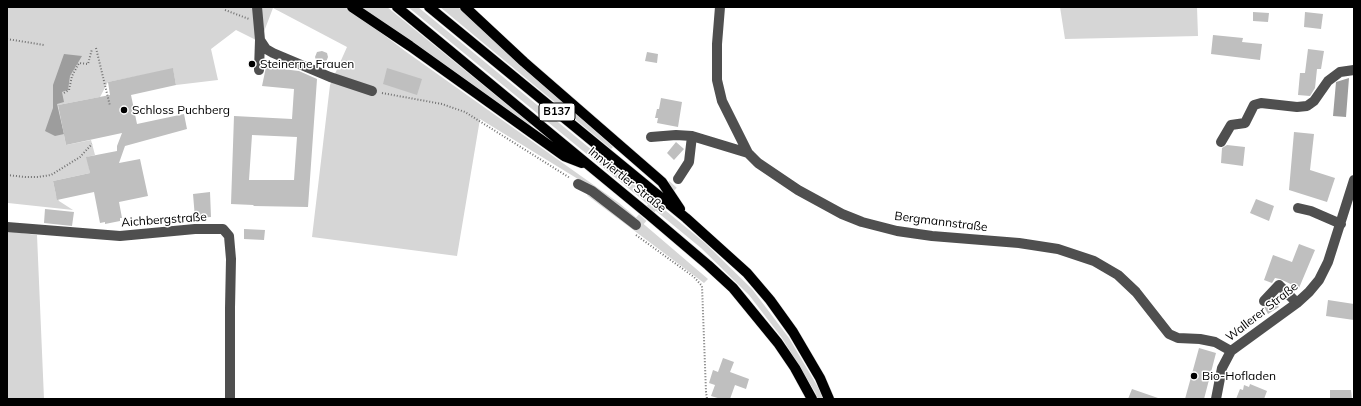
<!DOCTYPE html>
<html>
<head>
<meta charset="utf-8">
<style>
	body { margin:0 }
	#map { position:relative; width:1361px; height:406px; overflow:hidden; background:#fff; font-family:Mulish,sans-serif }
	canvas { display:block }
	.frame { position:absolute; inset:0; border:8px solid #000; pointer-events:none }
</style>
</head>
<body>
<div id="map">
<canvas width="1361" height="406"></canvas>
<div class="frame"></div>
</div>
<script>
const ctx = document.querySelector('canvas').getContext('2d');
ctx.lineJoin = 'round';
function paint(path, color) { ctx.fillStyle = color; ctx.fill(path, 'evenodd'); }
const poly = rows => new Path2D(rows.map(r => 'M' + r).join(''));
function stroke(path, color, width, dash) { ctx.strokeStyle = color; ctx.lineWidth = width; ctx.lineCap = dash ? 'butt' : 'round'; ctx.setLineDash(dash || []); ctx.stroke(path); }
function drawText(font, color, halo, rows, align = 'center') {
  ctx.font = font + ' Mulish,sans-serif'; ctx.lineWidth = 3; ctx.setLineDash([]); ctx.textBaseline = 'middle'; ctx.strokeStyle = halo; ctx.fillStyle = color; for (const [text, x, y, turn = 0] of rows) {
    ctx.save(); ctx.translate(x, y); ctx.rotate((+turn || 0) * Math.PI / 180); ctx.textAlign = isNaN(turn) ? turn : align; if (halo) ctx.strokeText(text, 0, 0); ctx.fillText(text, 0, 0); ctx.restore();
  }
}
paint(poly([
	[7,7,347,7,405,51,619,203,708,279,704,283,588,196,578,179,480,119,457,256,312,237,330,85,347,47,273,8,260,42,236,30,211,49,218,80,176,85,173,69,108,82,100,97,58,105,66,145,91,140,95,155,87,157,90,173,53,181,56,195,59,201,73,210,8,203,7,206],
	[358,7,387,7,531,124,530,125],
	[408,7,418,7,705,243,752,289,789,338,819,389,823,399,818,399,815,392,782,338,749,295,701,248],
	[440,7,458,7,613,147,611,149],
	[1060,7,1197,7,1198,36,1065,39],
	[7,231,37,235,44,399,7,399]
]), '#d6d6d6');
paint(poly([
	[64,54,82,56,70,76,68,90,62,92,64,102,57,104,64,134,55,136,45,131,53,108,53,85],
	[1349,78,1346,117,1333,116,1336,82]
]), '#9d9d9d');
paint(poly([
	[1253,12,1269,13,1268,22,1253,21],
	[1305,12,1323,14,1321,29,1304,27],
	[1213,35,1243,38,1242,42,1262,44,1260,60,1211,54],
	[1308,49,1324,51,1321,69,1317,69,1315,88,1310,96,1298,95,1300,73,1305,73],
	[322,51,327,53,328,57,326,62,318,65,315,57,317,52],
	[647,52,658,54,657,63,645,61],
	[266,67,299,71,317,79,308,207,254,206,253,205,231,204,234,116,292,119,294,89,262,86],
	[252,135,297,137,294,180,249,180],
	[173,68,176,85,131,95,137,124,184,114,187,129,125,146,119,163,140,159,148,196,119,202,122,218,120,218,120,221,105,224,105,222,100,223,94,192,57,200,53,181,90,173,86,157,117,151,117,146,122,133,66,145,58,105,110,95,108,82],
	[387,68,422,79,417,95,383,84],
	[661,98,682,102,678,127,657,123,658,118,655,118,657,109,659,109],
	[1294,132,1314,134,1310,170,1335,178,1327,202,1289,190],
	[676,142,684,149,674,160,667,153],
	[1227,145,1245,147,1243,166,1221,163,1222,148],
	[210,192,211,217,195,218,193,194],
	[1256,199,1274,206,1269,221,1250,213],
	[45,209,74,212,72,226,44,223],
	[244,229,265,230,264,240,244,239],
	[1299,244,1315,250,1299,288,1280,279,1275,278,1272,283,1264,280,1273,255,1292,262],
	[1274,300,1279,307,1268,314,1264,307,1268,306],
	[1328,300,1354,304,1354,320,1326,316],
	[1199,348,1216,353,1204,399,1185,399],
	[723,358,734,362,730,372,749,379,746,389,735,385,730,399,721,399,711,396,715,385,709,383,713,370,718,372],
	[1250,384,1267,391,1264,399,1236,399,1240,389,1243,390,1244,385,1249,387],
	[1132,389,1158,398,1158,399,1128,399],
	[1330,390,1351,390,1352,399,1330,399]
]), '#bfbfbf');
stroke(poly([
	[636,225,678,179]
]), '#d9d9d9', 10, [10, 5]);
const major = poly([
	[352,7,410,46,564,156,582,163],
	[397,7,648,214,708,265,733,288,778,343,795,368,812,399],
	[429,7,686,218,747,273,770,300,793,332,820,378,829,399],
	[465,7,524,62,662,182,680,209]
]);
stroke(major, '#dbdbdb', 11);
stroke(poly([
	[225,10,249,19],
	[7,39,44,45],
	[96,48,110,106],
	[64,93,69,90,72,76,79,63,88,64,92,49],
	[382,93,442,104,465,112,570,178],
	[136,114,145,112],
	[7,175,25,177,38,177,51,175,80,157,92,144],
	[636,235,694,277,702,286,706,392,707,399]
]), '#717171', 2, [1, 2]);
stroke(poly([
	[257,7,260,40,266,49,273,53,330,77,372,91],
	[720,7,717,44,717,80,722,101,748,153,758,163,798,190,842,214,862,222,897,231,932,236,1019,243,1058,249,1094,261,1118,275,1136,292,1169,334,1178,338,1200,339,1215,342,1231,351],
	[259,70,260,40],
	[651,137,676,135,692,136,748,153],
	[1221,142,1231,125,1245,123,1254,105,1261,103,1297,107,1307,106,1314,101,1328,81,1340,72,1354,70],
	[678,179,689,162,692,136],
	[578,184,592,191,636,225],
	[1298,208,1311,211,1341,224],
	[7,227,120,236,195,229,223,229,229,236,231,259,230,308,230,399],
	[1264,301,1279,285,1297,303],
	[1216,399,1222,368,1231,351,1297,303,1309,292,1319,280,1328,262,1354,180]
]), '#4f4f4f', 10);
stroke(major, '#000', 10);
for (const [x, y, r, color] of [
	[252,64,4,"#000"],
	[124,110,4,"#000"],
	[1194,376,4,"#000"]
]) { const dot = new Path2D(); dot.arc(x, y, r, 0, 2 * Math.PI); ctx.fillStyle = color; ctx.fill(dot); stroke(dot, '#fff', 1.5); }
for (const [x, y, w] of [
	[557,112,36]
]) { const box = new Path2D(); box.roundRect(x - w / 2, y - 9, w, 18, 3); ctx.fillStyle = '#fff'; ctx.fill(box); stroke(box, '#000', 1); }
drawText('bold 11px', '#000', null, [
	["B137",557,112]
]);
drawText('12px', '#000', '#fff', [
	["Steinerne Frauen",260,64],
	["Schloss Puchberg",132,110],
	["Bio-Hofladen",1202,376]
], 'left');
drawText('12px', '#000', '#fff', [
	["Innviertler Straße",627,180,39],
	["Aichbergstraße",164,220,-4],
	["Bergmannstraße",941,222,7],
	["Wallerer Straße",1262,312,-38]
]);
</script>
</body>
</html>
